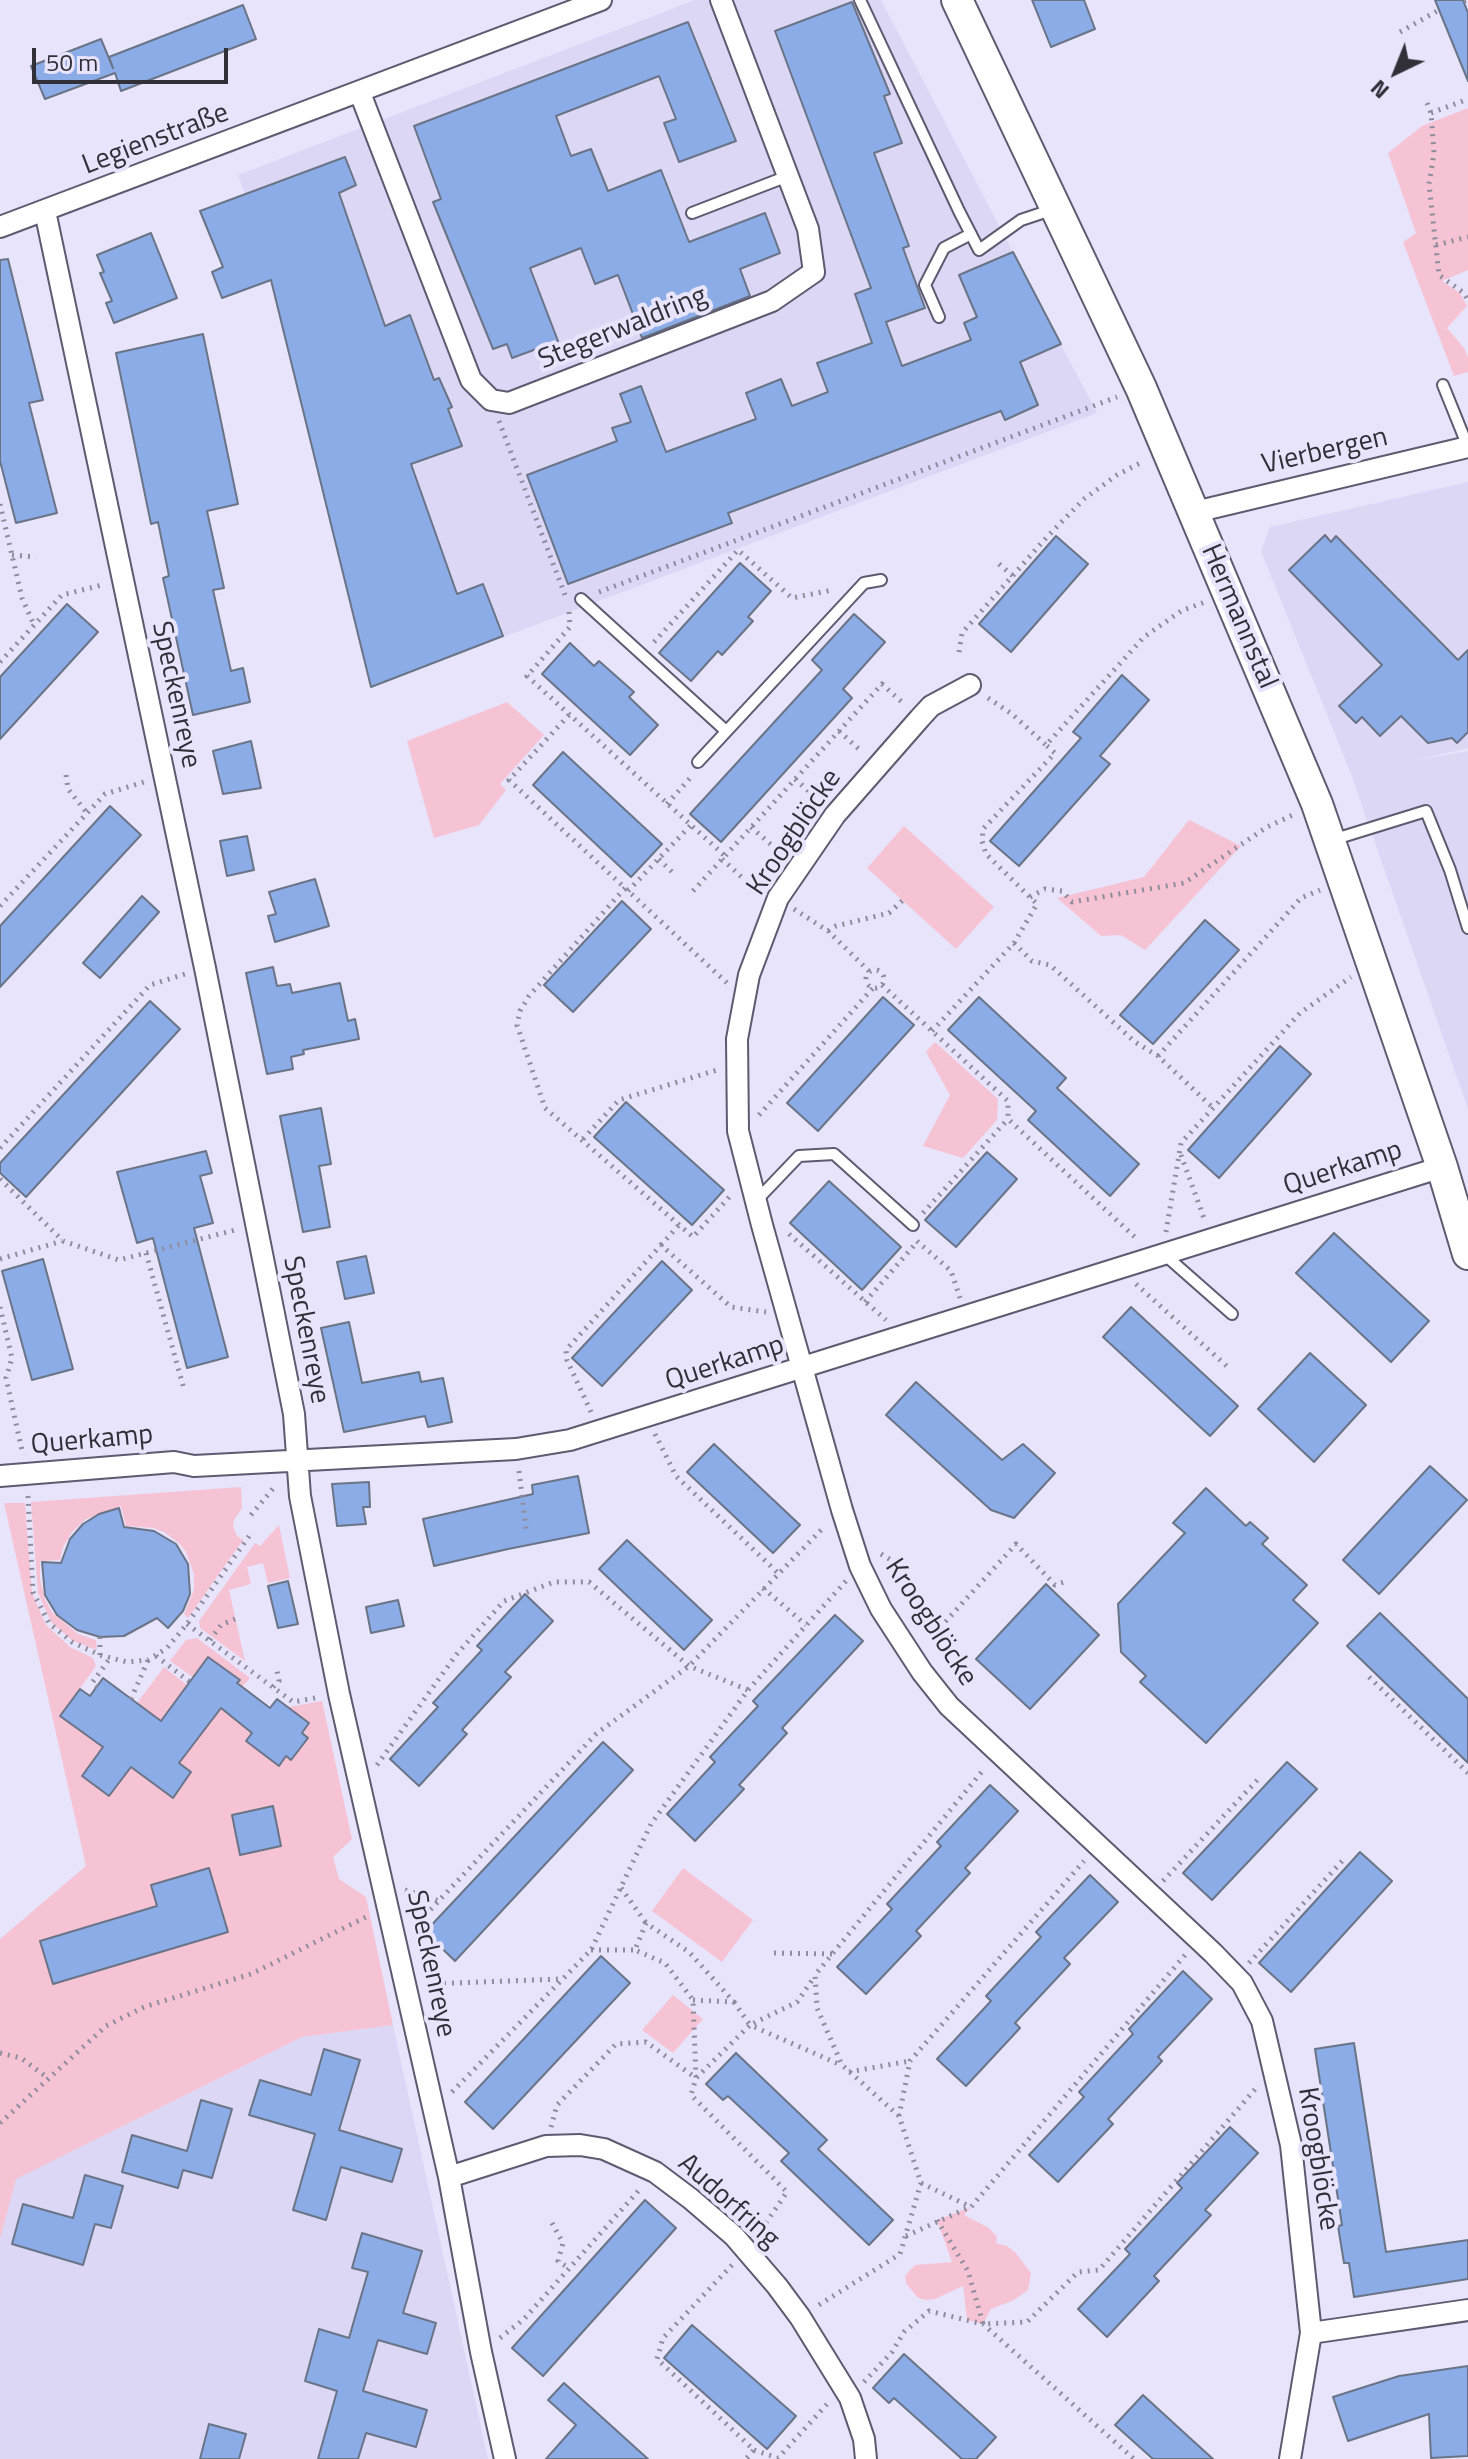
<!DOCTYPE html>
<html>
<head>
<meta charset="utf-8">
<style>
	body { margin:0 }
	#map { position:relative; width:1468px; height:2459px; overflow:hidden; background:#e8e4fc; font-family:"Titillium Web",sans-serif }
	canvas { display:block }
	.north { position:absolute; left:1356px; top:32px; width:80px; height:80px; -webkit-text-stroke:6px #e8e4fc; paint-order:stroke; rotate:223deg; font-size:22px; font-weight:700; line-height:32px; text-align:center; color:#313039 }
	.north::after { content:''; display:block; margin:auto; width:28px; height:36px; background:#313039; clip-path:polygon(50% 0,100% 100%,50% 72%,0 100%) }
	.scale { position:absolute; left:32px; top:48px; width:196px; height:36px; box-sizing:border-box; border:4px solid #313039; border-top:0; padding-left:10px; font-size:24px; line-height:28px; white-space:nowrap; color:#313039; -webkit-text-stroke:6px #e8e4fc; paint-order:stroke }
</style>
</head>
<body>
<div id="map">
<canvas width="1468" height="2459"></canvas>
<div class="north">N</div>
<div class="scale">50 m</div>
</div>
<script>
const ctx = document.querySelector('canvas').getContext('2d');
ctx.lineJoin = 'round';
function paint(path, color) { ctx.fillStyle = color; ctx.fill(path, 'evenodd'); }
const poly = rows => new Path2D(rows.map(r => 'M' + r).join(''));
function stroke(path, color, width, dash) { ctx.strokeStyle = color; ctx.lineWidth = width; ctx.lineCap = dash ? 'butt' : 'round'; ctx.setLineDash(dash || []); ctx.stroke(path); }
function drawText(font, color, halo, rows, align = 'center') {
  ctx.font = font + ' "Titillium Web",sans-serif'; ctx.lineWidth = 8; ctx.setLineDash([]); ctx.textBaseline = 'middle'; ctx.strokeStyle = halo; ctx.fillStyle = color; for (const [text, x, y, turn = 0] of rows) {
    ctx.save(); ctx.translate(x, y); ctx.rotate((+turn || 0) * Math.PI / 180); ctx.textAlign = isNaN(turn) ? turn : align; if (halo) ctx.strokeText(text, 0, 0); ctx.fillText(text, 0, 0); ctx.restore();
  }
}
paint(poly([
	[695,0,881,0,1097,413,371,687,271,280,276,277,238,175],
	[1468,482,1468,748,1417,760,1468,751,1468,1109,1351,774,1261,551,1270,527],
	[393,2025,488,2459,0,2459,0,2239,15,2179,302,2037]
]), '#dcd7f5');
paint(poly([
	[1468,108,1468,270,1442,281,1460,293,1467,306,1447,328,1464,348,1468,358,1468,372,1454,376,1403,242,1416,233,1388,153,1422,126],
	[507,702,544,735,500,784,506,790,479,825,434,838,407,741],
	[1189,820,1241,846,1145,950,1121,935,1101,936,1057,898,1144,877],
	[904,826,994,907,956,949,867,868],
	[935,1042,998,1099,997,1120,963,1158,923,1146,950,1095,926,1052],
	[241,1487,242,1508,234,1520,233,1526,237,1536,243,1540,188,1618,184,1614,194,1590,194,1574,186,1552,180,1544,164,1532,153,1528,126,1526,121,1506,86,1519,72,1532,63,1547,60,1560,40,1561,40,1579,45,1599,52,1612,78,1634,96,1640,97,1650,73,1641,51,1622,38,1593,31,1502],
	[4,1503,25,1503,32,1593,46,1625,70,1647,93,1658,96,1666,60,1716,103,1747,82,1776,109,1796,131,1767,173,1797,191,1772,179,1763,220,1708,253,1732,279,1765,286,1756,291,1760,309,1723,288,1707,322,1701,352,1839,333,1857,339,1879,366,1897,393,2025,302,2037,16,2179,0,2239,0,1939,86,1866],
	[279,1525,290,1578,268,1583,263,1563,247,1567,251,1584,229,1590,245,1661,200,1628,199,1621,255,1543,260,1546],
	[197,1638,250,1678,242,1687,237,1684,239,1679,208,1657,193,1677,170,1661,186,1640],
	[164,1667,187,1685,161,1721,137,1703],
	[683,1868,753,1920,722,1962,652,1911],
	[673,1995,703,2019,673,2053,642,2030],
	[971,2207,964,2215,989,2228,997,2237,996,2243,1007,2246,1015,2252,1031,2273,1028,2290,1014,2300,991,2309,983,2324,967,2320,963,2286,935,2299,925,2300,917,2297,906,2283,905,2276,915,2265,952,2262,937,2220]
]), '#f6c3d5');
const building = poly([
	[1032,0,1084,0,1095,29,1051,47,1032,0],
	[1435,0,1463,0,1468,13,1468,81,1435,0],
	[852,2,890,94,884,96,902,143,874,153,909,246,903,248,925,308,886,322,902,366,971,340,964,323,977,317,959,275,1013,252,1061,344,1020,362,1038,405,1005,420,1001,411,728,513,732,523,568,584,527,475,617,441,612,428,631,422,620,394,641,386,666,452,756,419,746,393,781,379,792,406,828,392,817,363,872,343,855,294,871,288,775,31,852,2],
	[243,5,256,39,121,91,115,73,45,99,31,66,101,39,113,68,109,57,243,5],
	[688,22,736,141,679,162,664,123,676,119,659,76,556,116,571,156,591,149,608,191,661,170,689,242,765,213,780,253,740,269,750,296,642,338,618,275,595,284,581,248,530,268,558,341,512,358,507,344,493,349,433,202,441,199,414,126,688,22],
	[345,157,356,185,339,193,385,326,410,315,434,380,439,378,452,407,448,409,462,446,411,464,457,594,483,584,503,636,371,687,271,280,222,298,212,272,223,267,200,211,345,157],
	[151,233,177,298,114,323,106,303,112,301,100,273,104,272,97,255,151,233],
	[8,259,43,400,29,403,57,513,16,523,0,461,0,260,8,259],
	[203,334,238,504,207,511,224,588,213,590,231,671,243,668,250,702,193,715,163,578,169,576,158,522,151,524,116,353,203,334],
	[1325,535,1331,542,1336,536,1458,660,1468,650,1468,732,1457,743,1452,738,1428,743,1401,716,1380,736,1362,717,1356,723,1339,706,1382,665,1289,570,1325,535],
	[1056,536,1088,564,1011,652,979,624,1056,536],
	[740,563,771,591,748,617,753,621,722,655,718,651,691,681,659,653,740,563],
	[67,604,98,632,0,739,0,677,67,604],
	[854,614,885,642,843,689,852,698,721,842,690,814,822,670,812,660,854,614],
	[570,643,594,666,599,661,634,692,629,697,658,725,630,755,542,674,570,643],
	[1122,675,1149,700,1100,756,1110,764,1019,866,990,841,1081,738,1073,732,1122,675],
	[251,741,261,788,223,794,213,751,251,741],
	[563,752,662,844,631,877,533,785,563,752],
	[110,806,141,835,0,987,0,926,110,806],
	[247,836,254,870,227,876,220,841,247,836],
	[315,879,329,926,275,942,268,916,276,914,269,892,315,879],
	[142,896,159,912,100,978,83,963,142,896],
	[622,901,651,929,573,1012,544,985,622,901],
	[1205,920,1239,950,1153,1044,1120,1015,1205,920],
	[273,967,277,986,290,984,292,993,340,983,348,1021,355,1019,359,1039,303,1050,304,1054,291,1057,293,1069,267,1074,246,973,273,967],
	[883,997,914,1025,818,1131,787,1103,883,997],
	[979,997,1066,1078,1057,1088,1139,1164,1110,1196,1028,1120,1036,1111,948,1030,979,997],
	[150,1001,180,1029,26,1197,0,1173,0,1163,150,1001],
	[1280,1046,1311,1074,1219,1178,1188,1150,1280,1046],
	[626,1102,724,1190,692,1225,594,1137,626,1102],
	[321,1108,331,1164,319,1166,330,1227,303,1232,280,1116,321,1108],
	[206,1151,212,1173,200,1176,213,1223,194,1228,228,1357,187,1368,153,1238,137,1243,117,1172,206,1151],
	[987,1152,1017,1179,956,1247,925,1220,987,1152],
	[829,1181,901,1247,862,1290,790,1223,829,1181],
	[1334,1233,1429,1321,1391,1362,1296,1273,1334,1233],
	[366,1256,374,1293,345,1299,337,1262,366,1256],
	[43,1259,73,1369,32,1380,2,1271,43,1259],
	[662,1261,692,1290,602,1386,572,1358,662,1261],
	[1131,1307,1238,1406,1210,1436,1103,1337,1131,1307],
	[349,1322,362,1383,419,1372,421,1382,443,1378,452,1422,428,1427,425,1416,344,1432,321,1328,349,1322],
	[1310,1353,1366,1405,1314,1462,1258,1409,1310,1353],
	[916,1382,1002,1460,1023,1444,1055,1473,1014,1518,991,1510,886,1415,916,1382],
	[714,1444,800,1525,773,1553,687,1472,714,1444],
	[1430,1466,1467,1500,1379,1594,1343,1560,1430,1466],
	[578,1476,589,1533,508,1549,434,1566,423,1519,533,1494,532,1485,578,1476],
	[369,1482,370,1507,363,1507,366,1524,337,1526,332,1484,369,1482],
	[1206,1488,1246,1526,1250,1522,1268,1538,1262,1544,1307,1585,1293,1600,1318,1623,1206,1743,1140,1682,1146,1676,1121,1652,1118,1604,1185,1533,1173,1523,1206,1488],
	[119,1508,124,1527,154,1531,176,1544,188,1564,190,1594,183,1611,168,1628,157,1618,124,1636,100,1637,77,1630,57,1615,45,1595,42,1562,61,1563,70,1539,83,1524,99,1514,119,1508],
	[627,1540,712,1620,684,1650,599,1569,627,1540],
	[288,1581,298,1624,278,1628,268,1586,288,1581],
	[1046,1584,1099,1635,1030,1709,976,1659,1046,1584],
	[525,1594,553,1621,505,1672,511,1677,462,1730,467,1734,419,1786,390,1759,438,1707,433,1703,482,1650,477,1646,525,1594],
	[398,1600,404,1626,371,1633,366,1607,398,1600],
	[1380,1613,1468,1699,1468,1763,1347,1646,1380,1613],
	[835,1615,863,1641,782,1728,787,1733,739,1785,744,1789,695,1841,667,1814,715,1762,710,1757,758,1706,753,1701,835,1615],
	[208,1657,240,1680,237,1683,270,1708,277,1699,309,1723,302,1733,308,1738,291,1760,286,1756,279,1766,246,1741,252,1733,221,1708,179,1763,191,1772,173,1798,131,1767,109,1796,82,1776,103,1747,60,1716,80,1689,90,1696,103,1678,161,1721,208,1657],
	[603,1742,633,1770,455,1961,425,1932,603,1742],
	[1287,1762,1317,1789,1212,1900,1183,1873,1287,1762],
	[990,1785,1018,1811,965,1868,970,1873,916,1931,921,1936,866,1994,837,1967,892,1909,887,1904,941,1846,937,1842,990,1785],
	[273,1806,281,1846,240,1855,232,1815,273,1806],
	[1360,1852,1392,1881,1291,1992,1259,1963,1360,1852],
	[209,1868,228,1932,53,1984,40,1941,157,1906,151,1885,209,1868],
	[1090,1875,1118,1902,1064,1958,1070,1964,1015,2023,1020,2028,966,2086,937,2059,991,2001,986,1996,1041,1937,1036,1932,1090,1875],
	[601,1956,630,1983,493,2129,465,2102,601,1956],
	[1183,1971,1212,1999,1158,2057,1162,2061,1108,2119,1113,2124,1058,2182,1029,2155,1084,2097,1079,2092,1133,2034,1129,2029,1183,1971],
	[1354,2043,1386,2252,1468,2240,1468,2279,1354,2297,1349,2263,1344,2263,1338,2226,1342,2225,1315,2049,1354,2043],
	[324,2049,360,2060,339,2130,402,2149,392,2182,341,2167,326,2220,293,2210,315,2134,249,2115,260,2080,311,2095,324,2049],
	[736,2053,827,2140,818,2149,893,2220,869,2245,781,2161,789,2153,728,2096,723,2100,706,2084,736,2053],
	[201,2100,232,2109,212,2178,183,2170,178,2188,122,2172,132,2135,187,2151,201,2100],
	[1230,2127,1258,2153,1205,2210,1211,2215,1154,2276,1159,2281,1107,2337,1078,2309,1130,2254,1125,2249,1182,2188,1177,2183,1230,2127],
	[85,2175,123,2186,111,2228,95,2224,83,2265,12,2244,23,2204,73,2218,85,2175],
	[645,2200,676,2228,543,2376,512,2348,645,2200],
	[362,2233,422,2251,403,2313,436,2323,427,2354,378,2340,363,2391,427,2410,416,2447,366,2433,358,2459,318,2459,337,2391,305,2381,319,2329,349,2338,368,2272,352,2268,362,2233],
	[692,2325,796,2416,767,2449,664,2358,692,2325],
	[904,2354,996,2437,976,2459,962,2459,894,2398,889,2403,873,2388,904,2354],
	[1468,2366,1468,2456,1431,2458,1429,2414,1348,2441,1333,2397,1399,2376,1468,2366],
	[564,2383,648,2459,546,2459,576,2425,548,2400,564,2383],
	[1143,2395,1191,2439,1213,2459,1153,2459,1115,2425,1143,2395],
	[209,2424,246,2434,239,2459,200,2459,209,2424]
]);
paint(building, '#8cace7');
stroke(building, '#6a7487', 2);
const lane = poly([
	[860,0,959,211,979,250,1021,220,1054,209],
	[692,213,788,176],
	[939,317,925,285,944,248,971,234],
	[1443,385,1468,447],
	[581,599,726,731],
	[698,762,864,583,881,580],
	[1332,840,1426,811,1450,870,1468,928],
	[756,1201,799,1156,834,1154,913,1225],
	[1165,1255,1232,1314]
]);
const street = poly([
	[360,93,471,380,491,400,509,403,772,301,814,272,808,229,721,0],
	[45,211,205,968,294,1414,300,1496,339,1694,449,2177,481,2352,505,2459],
	[0,227,601,0],
	[1195,512,1468,447],
	[970,685,931,706,920,718,835,815,778,898,749,975,737,1039,738,1131,762,1225,842,1510,860,1566,881,1609,922,1672,949,1706,1213,1953,1242,1983,1262,2021,1291,2145,1311,2333,1290,2459],
	[0,1476,174,1462,194,1466,516,1449,570,1440,1442,1167],
	[449,2177,546,2146,580,2145,604,2149,655,2172,691,2199,734,2236,777,2286,800,2317,850,2398,864,2439,866,2459],
	[1311,2333,1468,2310]
]);
const secondary = poly([
	[957,0,1141,388,1317,804,1442,1167,1468,1254]
]);
stroke(lane, '#5e5a6f', 14);
stroke(street, '#5e5a6f', 24);
stroke(secondary, '#5e5a6f', 34);
stroke(poly([
	[1464,1,1467,0],
	[1400,32,1439,10],
	[1427,103,1431,113,1434,153,1429,184,1439,275,1464,293,1468,300],
	[1431,113,1468,99],
	[1436,245,1468,237],
	[499,421,565,595],
	[0,504,22,598,34,625],
	[12,555,36,557],
	[999,564,1013,576],
	[599,592,1117,397],
	[569,612,570,627,527,676,725,856],
	[654,642,738,550,792,598,832,590],
	[959,652,962,633,1046,538,1084,499,1117,475,1144,461],
	[0,662,62,595,102,585],
	[988,698,1012,714,1046,745],
	[569,715,509,780,727,983],
	[839,731,862,752],
	[66,775,68,789,87,813],
	[795,779,821,802],
	[667,804,691,777],
	[751,827,783,855],
	[659,859,673,873],
	[722,859,759,893],
	[625,888,529,996,520,1011,517,1025,545,1108,693,1237,732,1194],
	[628,891,691,825],
	[693,891,882,684,904,704],
	[1030,897,1045,889,1062,891,1072,902,1184,883,1267,827,1295,814],
	[0,906,105,794,144,782],
	[794,909,828,931,870,972],
	[828,931,836,926,889,913,903,900],
	[1014,943,1032,961,1050,965,1135,1042,1158,1056,1212,1107],
	'866 979a9 9 0 1 1 18 0a9 9 0 1 1-18 0Z',
	[882,985,1008,1101,1008,1119,1138,1240],
	[932,1031,1014,943,1037,904,986,854,982,841,983,829,1055,753,1046,745,1144,637,1181,611,1205,602],
	[1158,1056,1301,898,1320,890],
	[759,1115,873,988],
	[583,1139,619,1100,717,1070],
	[0,1148,150,985,185,974],
	[1181,1155,1205,1221],
	[0,1179,63,1241,119,1260,235,1230],
	[923,1213,1008,1119],
	[1166,1232,1181,1143,1300,1013,1351,977],
	[789,1234,886,1320],
	[917,1241,951,1271,960,1298],
	[661,1245,679,1225],
	[146,1253,184,1389],
	[0,1259,62,1241],
	[1136,1284,1230,1369],
	[865,1302,917,1242],
	[0,1307,12,1358,6,1378,23,1455],
	[591,1412,567,1360,566,1350,661,1245,731,1307,766,1312],
	[655,1434,676,1476,778,1573],
	[519,1471,526,1529],
	[28,1496,33,1592,49,1623,72,1642,100,1655,127,1662,148,1660,167,1648,187,1624,252,1532],
	[251,1515,276,1485],
	[881,1554,901,1566,936,1632,1016,1544,1055,1585,1067,1581],
	[763,1588,806,1625],
	[187,1624,293,1702,320,1697],
	[100,1637,100,1655],
	[210,1640,221,1625,235,1619],
	[156,1656,190,1682],
	[1369,1677,1468,1773],
	[97,1687,92,1683,110,1658],
	[273,1687,279,1681,277,1671],
	[131,1699,148,1660],
	[377,1765,456,1655,504,1601,554,1582,589,1582,689,1666,748,1690],
	[1163,1881,1261,1776],
	[621,1888,646,1923],
	[405,1890,439,1901],
	[414,1927,596,1734,689,1666,824,1527],
	[591,1950,635,1950],
	[774,1953,832,1954],
	[1249,1963,1343,1860],
	[428,1984,561,1979],
	[693,2000,734,2002,689,1952,646,1923,635,1950,665,1963,693,2000,696,2078,691,2095,787,2192,759,2233],
	[734,2002,750,2025,797,2002,815,1976],
	[0,2053,21,2058,48,2078],
	[849,2072,910,2061],
	[452,2092,591,1950,651,1824,748,1690,846,1581],
	[899,2116,842,2065,817,2008,815,1975,984,1769],
	[0,2123,106,2026,144,2007,251,1974,370,1915],
	[551,2127,557,2105,616,2044,646,2042,696,2078,750,2025,841,2065],
	[921,2183,971,2207,1185,1955],
	[937,2220,968,2271,983,2324,1027,2322,1078,2272,1099,2270,1257,2087],
	[552,2223,563,2243,558,2261,567,2267],
	[906,2236,970,2207],
	[732,2265,663,2338,657,2359,754,2450,746,2459],
	[819,2305,900,2254,921,2183,899,2116,910,2061,1084,1861],
	[500,2338,524,2319,641,2188],
	[864,2382,892,2352,904,2332,929,2311,983,2324,1134,2459],
	[754,2450,778,2458,828,2403]
]), '#8f8c9d', 5, [2, 6]);
stroke(lane, '#fff', 10);
stroke(street, '#fff', 20);
stroke(secondary, '#fff', 30);
drawText('28px', '#313039', '#e8e4fc', [
	["Legienstraße",156,140,-21],
	["Stegerwaldring",623,329,-22],
	["Vierbergen",1325,452,-13],
	["Hermannstal",1238,617,67],
	["Speckenreye",175,695,78],
	["Kroogblöcke",795,833,-56],
	["Querkamp",1343,1169,-18],
	["Speckenreye",305,1330,79],
	["Querkamp",725,1364,-18],
	["Querkamp",92,1441,-5],
	["Kroogblöcke",930,1623,57],
	["Speckenreye",430,1964,78],
	["Kroogblöcke",1317,2159,81],
	["Audorfring",728,2202,42]
]);
</script>
</body>
</html>
